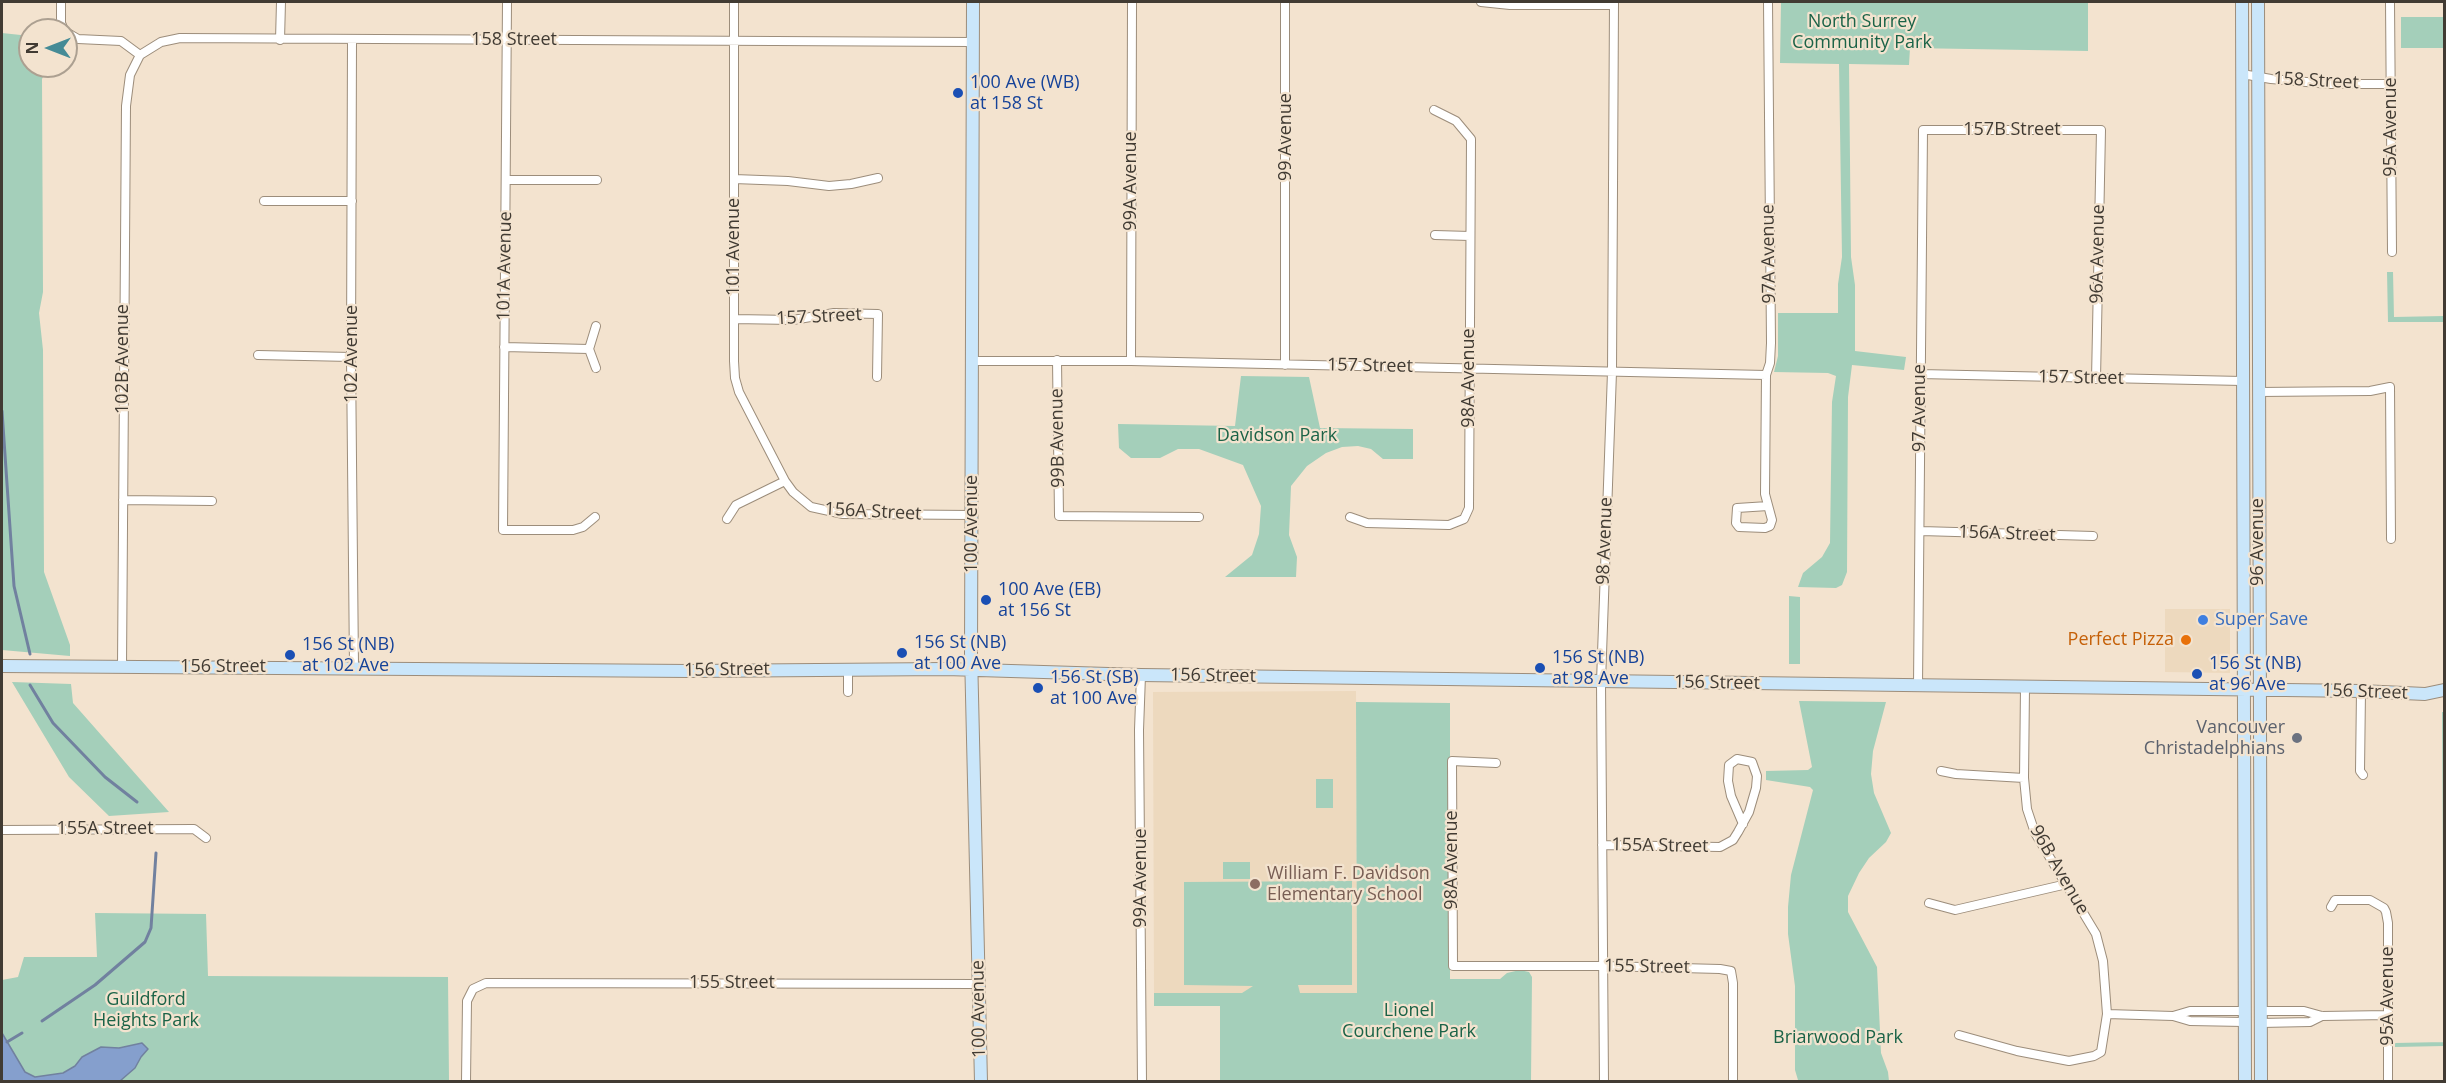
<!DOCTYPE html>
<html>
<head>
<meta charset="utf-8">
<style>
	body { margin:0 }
	#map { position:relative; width:2446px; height:1083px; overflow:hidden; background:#f3e3cf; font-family:"Open Sans",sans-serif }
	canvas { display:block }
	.frame { position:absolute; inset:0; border:3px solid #413b33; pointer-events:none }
	.north { position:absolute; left:18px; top:18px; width:60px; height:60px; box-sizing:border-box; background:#f3e3cf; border:2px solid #aca091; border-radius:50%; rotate:270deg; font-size:16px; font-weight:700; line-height:24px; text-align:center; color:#413b33 }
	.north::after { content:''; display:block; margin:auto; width:21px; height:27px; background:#458b96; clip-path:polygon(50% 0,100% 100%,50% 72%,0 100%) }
</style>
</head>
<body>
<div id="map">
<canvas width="2446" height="1083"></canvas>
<div class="frame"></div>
<div class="north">N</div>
</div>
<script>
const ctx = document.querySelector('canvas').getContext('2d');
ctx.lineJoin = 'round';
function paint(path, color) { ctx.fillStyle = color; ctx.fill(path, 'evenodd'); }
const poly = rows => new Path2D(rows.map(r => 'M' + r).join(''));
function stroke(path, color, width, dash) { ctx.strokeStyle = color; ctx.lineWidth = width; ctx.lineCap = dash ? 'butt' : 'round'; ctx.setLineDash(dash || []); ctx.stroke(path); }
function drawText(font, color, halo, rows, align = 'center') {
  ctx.font = font + ' "Open Sans",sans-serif'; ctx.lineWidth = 4.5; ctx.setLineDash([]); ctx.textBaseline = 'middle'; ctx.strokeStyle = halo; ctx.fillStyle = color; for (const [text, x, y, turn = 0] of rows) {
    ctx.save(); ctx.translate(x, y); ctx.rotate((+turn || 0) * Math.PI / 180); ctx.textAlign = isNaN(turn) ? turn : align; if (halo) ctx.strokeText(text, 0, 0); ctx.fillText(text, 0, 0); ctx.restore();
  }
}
paint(poly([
	[2165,609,2230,609,2230,673,2165,672],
	[1356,691,1357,993,1154,993,1153,692]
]), '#edd9be');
paint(poly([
	[1781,2,2088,2,2088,51,1910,48,1909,65,1849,64,1851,257,1855,285,1855,351,1906,357,1904,370,1852,365,1848,397,1847,572,1842,585,1836,588,1798,587,1803,573,1822,557,1830,543,1832,402,1836,376,1828,373,1774,372,1778,356,1778,313,1838,313,1838,284,1842,257,1839,64,1780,63],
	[2401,17,2444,17,2444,48,2401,48],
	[2,33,30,36,30,66,48,66,42,79,43,292,39,313,43,350,44,572,70,645,70,656,2,650],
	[2387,272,2393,272,2394,317,2444,316,2444,322,2388,322],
	[1241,376,1309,377,1320,428,1413,429,1413,459,1383,459,1371,449,1358,446,1342,447,1326,453,1307,466,1291,486,1289,535,1297,557,1296,577,1225,577,1252,555,1259,534,1261,506,1243,465,1199,449,1178,449,1160,458,1131,458,1119,448,1118,424,1235,426],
	[1789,596,1800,597,1800,664,1789,664],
	[12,682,71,684,73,703,169,812,109,816,69,777],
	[1799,701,1886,702,1873,751,1871,774,1874,793,1891,833,1886,842,1869,858,1859,873,1848,896,1848,912,1877,967,1881,1053,1888,1072,1889,1081,1798,1080,1795,1070,1795,986,1788,934,1788,907,1791,875,1813,790,1810,787,1766,780,1766,771,1808,770,1812,767],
	[1356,702,1450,703,1450,979,1500,979,1507,973,1520,970,1529,972,1532,977,1531,1081,1220,1081,1220,1006,1154,1006,1154,993,1242,993,1253,986,1184,985,1184,882,1352,881,1352,985,1298,985,1300,993,1357,993],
	[2442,712,2444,712,2444,1082,2444,1046,2395,1047,2395,1043,2444,1042],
	[1316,779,1333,779,1333,808,1316,808],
	[1223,862,1250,862,1250,879,1223,879],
	[95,913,206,914,208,976,448,977,449,1081,2,1082,2,980,18,977,24,957,97,957]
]), '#a4cfba');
const water = poly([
	[2,1033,25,1072,35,1077,63,1073,75,1066,82,1057,101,1047,119,1048,142,1043,148,1049,141,1057,135,1068,120,1081,2,1081,2,1033]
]);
paint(water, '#859fcd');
stroke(water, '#71819f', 1.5);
stroke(poly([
	[2,411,14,586,30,654],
	[30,685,53,723,105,777,137,802],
	[42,1021,95,985,145,942,151,928,156,853],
	[7,1042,22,1033]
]), '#71819f', 3);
const street = poly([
	[61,2,61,23,64,30],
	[507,2,503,530,573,530,583,527,595,517],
	[734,2,734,361,735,378,739,392,785,481,793,492,811,507,843,514,972,515],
	[1285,2,1285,365],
	[1481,2,1510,5,1614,5],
	[1768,2,1771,343,1770,363,1766,375,1765,494,1772,520,1770,526,1765,528,1739,527,1736,523,1737,508,1768,506],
	[2390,2,2392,252],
	[66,32,78,39,121,41,140,55,161,42,180,38,972,42],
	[280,40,281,2],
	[352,40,351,357,354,667],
	[2242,74,2271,79,2330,84,2390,84],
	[734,179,788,181,829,186,851,184,878,178],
	[507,180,597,180],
	[264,201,352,201],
	[1435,235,1470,236],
	[734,319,793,320,834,313,878,314,877,377],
	[504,347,589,349],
	[258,355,351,357],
	[1057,360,1059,516,1199,517],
	[973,361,1131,361,1766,375],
	[1131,361,1132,2],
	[596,368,589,349,596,326],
	[1920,374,2242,381],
	[2258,392,2370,391,2390,387,2391,539],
	[123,500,212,501],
	[1350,517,1367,523,1449,525,1464,519,1469,508,1471,139,1456,121,1434,110],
	[727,519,736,505,785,481],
	[1921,531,2093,536],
	[122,666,126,106,130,75,140,55],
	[848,669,848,692],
	[1141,675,1139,730,1142,1082],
	[1918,686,1923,130,2101,130,2096,379],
	[2025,687,2024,778,2027,809,2035,833,2096,934,2103,961,2107,1014],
	[2361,691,2360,771,2363,775],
	[1496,763,1452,761,1453,966,1603,966,1720,969,1731,971,1733,983,1733,1082],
	[1941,771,1956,774,2024,778],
	[2,830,194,829,206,838],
	[1602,845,1720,847,1733,840,1738,832,1749,812,1756,788,1757,776,1752,762,1737,759,1729,765,1728,781,1731,796,1743,824],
	[1929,903,1955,910,2067,884],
	[2331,907,2335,900,2370,900,2384,908,2386,912,2388,923,2388,1082],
	[2261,1011,2304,1011,2322,1016,2388,1015],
	[2173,1016,2190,1011,2244,1011],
	[2261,1023,2310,1022,2322,1016],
	[1959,1035,2017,1051,2069,1061,2094,1056,2101,1052,2107,1014,2173,1016,2190,1021,2244,1022],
	[466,1082,467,1001,473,989,486,983,978,984],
	[1604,1082,1601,682,1612,372,1614,2]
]);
const secondary = poly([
	[973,2,971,653,981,1082],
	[2242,2,2245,1082],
	[2258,2,2261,1082],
	[2,666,690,671,946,669,1141,675,2361,691,2425,694,2444,690]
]);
stroke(street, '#9c8d7b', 10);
stroke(secondary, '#9c8d7b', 14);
stroke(street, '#fff', 8);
stroke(secondary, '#cae6fa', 12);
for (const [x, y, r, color] of [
	[958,93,6,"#1a4fb4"],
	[986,600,6,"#1a4fb4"],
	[2203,620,6,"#3f7fe0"],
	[2186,640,6,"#e8710a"],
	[902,653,6,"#1a4fb4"],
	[290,655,6,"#1a4fb4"],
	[1540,668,6,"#1a4fb4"],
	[2197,674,6,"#1a4fb4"],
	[1038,688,6,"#1a4fb4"],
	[2297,738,6,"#6b7280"],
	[1255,884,6,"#8d6e63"]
]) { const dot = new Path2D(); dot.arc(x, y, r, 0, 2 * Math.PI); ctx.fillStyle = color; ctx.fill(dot); stroke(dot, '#f3e3cf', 2); }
drawText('18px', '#1b6347', '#f3e3cf', [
	["North Surrey",1862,22],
	["Community Park",1862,43],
	["Davidson Park",1277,436],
	["Guildford",146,1000],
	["Heights Park",146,1021],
	["Lionel",1409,1011],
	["Courchene Park",1409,1032],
	["Briarwood Park",1838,1038]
]);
drawText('18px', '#413b33', '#f3e3cf', [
	["158 Street",514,40],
	["158 Street",2316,81,3],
	["95A Avenue",2391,127,-90],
	["157B Street",2012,130],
	["99 Avenue",1286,137,-90],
	["99A Avenue",1131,181,-90],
	["101 Avenue",734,247,-90],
	["97A Avenue",1769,254,-91],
	["96A Avenue",2098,254,-89],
	["101A Avenue",505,266,-89],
	["157 Street",819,317,-3],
	["102 Avenue",352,354,-90],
	["102B Avenue",123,359,-90],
	["157 Street",1370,366,1],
	["98A Avenue",1469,378,-90],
	["157 Street",2081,378,1],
	["97 Avenue",1920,408,-90],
	["99B Avenue",1058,438,-91],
	["156A Street",873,512,3],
	["100 Avenue",972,524,-90],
	["156A Street",2007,534,2],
	["98 Avenue",1605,541,-88],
	["96 Avenue",2258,542,-90],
	["156 Street",223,667],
	["156 Street",727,670,-1],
	["156 Street",1213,676,1],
	["156 Street",1717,683,1],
	["156 Street",2365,692,2],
	["155A Street",105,829],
	["155A Street",1660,846,1],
	["98A Avenue",1452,860,-90],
	["96B Avenue",2059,870,60],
	["99A Avenue",1141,878,-90],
	["155 Street",1647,967,1],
	["155 Street",732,983],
	["95A Avenue",2388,996,-90],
	["100 Avenue",979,1009,-91]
]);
drawText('18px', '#164399', '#f3e3cf', [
	["100 Ave (WB)",970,83],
	["at 158 St",970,104],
	["100 Ave (EB)",998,590],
	["at 156 St",998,611],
	["156 St (NB)",914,643],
	["at 100 Ave",914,664],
	["156 St (NB)",302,645],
	["at 102 Ave",302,666],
	["156 St (NB)",1552,658],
	["at 98 Ave",1552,679],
	["156 St (NB)",2209,664],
	["at 96 Ave",2209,685],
	["156 St (SB)",1050,678],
	["at 100 Ave",1050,699]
], 'left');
drawText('18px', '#366cbe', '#f3e3cf', [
	["Super Save",2215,620]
], 'left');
drawText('18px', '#c56008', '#f3e3cf', [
	["Perfect Pizza",2174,640]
], 'right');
drawText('18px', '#5b616d', '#f3e3cf', [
	["Vancouver",2285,728],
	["Christadelphians",2285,749]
], 'right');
drawText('18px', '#785e54', '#f3e3cf', [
	["William F. Davidson",1267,874],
	["Elementary School",1267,895]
], 'left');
</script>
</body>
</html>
